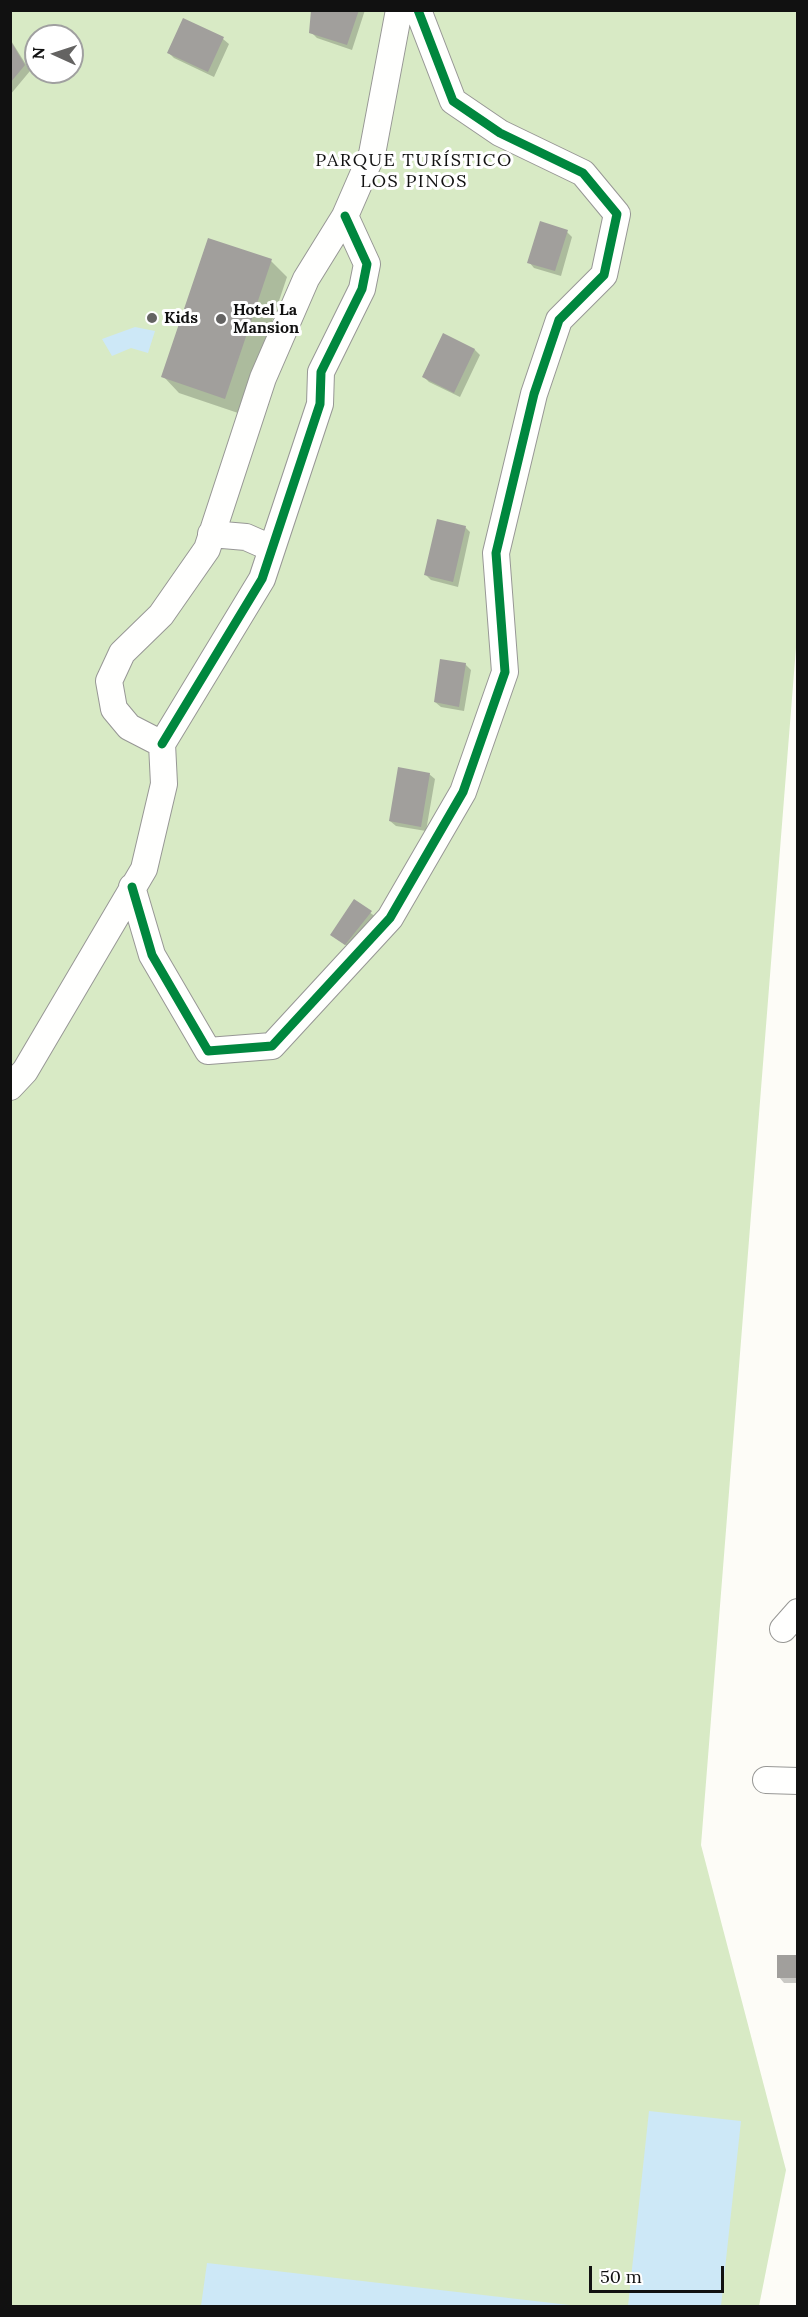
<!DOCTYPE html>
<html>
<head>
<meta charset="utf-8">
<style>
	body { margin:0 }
	#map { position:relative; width:808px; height:2317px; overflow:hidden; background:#fdfcf7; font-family:Lora,serif }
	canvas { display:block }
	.frame { position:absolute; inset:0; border:12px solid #111; pointer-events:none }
	.north { position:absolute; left:24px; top:24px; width:60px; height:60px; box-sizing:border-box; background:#fff; border:2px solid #a0a0a0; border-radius:50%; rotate:273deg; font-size:16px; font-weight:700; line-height:24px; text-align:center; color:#111 }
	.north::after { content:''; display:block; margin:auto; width:21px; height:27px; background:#646362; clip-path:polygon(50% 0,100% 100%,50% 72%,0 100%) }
	.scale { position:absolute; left:589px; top:2266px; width:135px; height:27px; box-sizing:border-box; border:3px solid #111; border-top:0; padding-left:8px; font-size:18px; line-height:21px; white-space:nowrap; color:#111; -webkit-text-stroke:4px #fff; paint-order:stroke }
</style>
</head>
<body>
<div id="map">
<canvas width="808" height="2317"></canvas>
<div class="frame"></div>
<div class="north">N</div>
<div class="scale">50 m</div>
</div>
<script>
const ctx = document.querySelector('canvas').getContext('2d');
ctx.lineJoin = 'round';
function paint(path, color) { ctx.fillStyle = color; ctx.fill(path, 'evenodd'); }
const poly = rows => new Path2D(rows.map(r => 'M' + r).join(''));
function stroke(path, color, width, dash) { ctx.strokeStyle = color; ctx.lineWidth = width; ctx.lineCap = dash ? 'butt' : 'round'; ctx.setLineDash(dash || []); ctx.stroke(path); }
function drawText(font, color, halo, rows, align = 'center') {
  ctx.font = font + ' Lora,serif'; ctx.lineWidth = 6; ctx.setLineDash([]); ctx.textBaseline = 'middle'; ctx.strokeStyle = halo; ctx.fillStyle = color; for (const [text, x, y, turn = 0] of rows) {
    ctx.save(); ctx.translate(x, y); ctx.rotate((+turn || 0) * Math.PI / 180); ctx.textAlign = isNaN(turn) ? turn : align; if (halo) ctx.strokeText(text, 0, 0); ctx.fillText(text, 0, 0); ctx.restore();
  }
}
paint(poly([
	[11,11,797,11,797,635,701,1845,786,2170,759,2306,11,2306],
	[36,36,72,36,72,72,36,72]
]), '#d8eac5');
paint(poly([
	[135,327,155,331,148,353,131,348,112,356,102,339],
	[649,2111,741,2121,721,2306,628,2306],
	[207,2263,578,2306,201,2306]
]), '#cde8f7');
paint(poly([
	[312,10,365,10,352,50,317,38,311,32],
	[184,20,223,39,229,44,214,77,174,58,169,53],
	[10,39,30,71,10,95],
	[567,232,572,237,561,276,534,268,529,262],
	[271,261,287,277,241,414,179,393,163,376],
	[444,335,475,350,480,355,460,397,429,382,424,377],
	[465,527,470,532,458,587,431,580,426,575],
	[465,664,471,670,464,711,441,707,435,702],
	[429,774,435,779,426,831,396,826,390,821],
	[355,901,377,918,351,949,332,935],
	[798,1957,798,1983,784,1983,779,1977]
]), '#0003');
paint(poly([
	[311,10,359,10,347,45,309,33],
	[183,18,224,37,208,72,167,53],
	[10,40,25,65,10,83],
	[540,221,568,230,555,271,527,263],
	[208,238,272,259,225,399,161,377],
	[443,333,475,349,454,393,422,377],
	[437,519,466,526,453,582,424,575],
	[440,659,466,663,459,707,434,702],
	[398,767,430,773,421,827,389,821],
	[354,899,372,911,345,945,330,935],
	[777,1955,798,1955,798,1978,777,1978]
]), '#a19f9c');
const minor = poly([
	[211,534,246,537,271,548],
	[162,744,262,579,320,404,321,372,362,289,367,264,345,216],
	[132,887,152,955,208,1051,272,1046,390,918,463,792,505,672,496,553,534,394,559,320,604,275,617,214,583,173,500,133,453,101,418,10],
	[10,1087,25,1071,144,869,164,784,162,744,129,727,114,709,109,681,122,653,161,615,207,549,263,378,306,279,345,216,372,154,399,10],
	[783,1629,798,1612],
	[766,1780,798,1781]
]);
stroke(minor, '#979795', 28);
stroke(minor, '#fffffe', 26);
stroke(poly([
	[162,744,262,579,320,404,321,372,362,289,367,264,345,216],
	[132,887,152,955,208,1051,272,1046,390,918,463,792,505,672,496,553,534,394,559,320,604,275,617,214,583,173,500,133,453,101,418,10]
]), '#00873e', 9);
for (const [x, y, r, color] of [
	[152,318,6,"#646362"],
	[221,319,6,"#646362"]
]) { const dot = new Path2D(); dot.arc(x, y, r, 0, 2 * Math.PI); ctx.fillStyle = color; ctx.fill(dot); stroke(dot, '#fff', 2); }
drawText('bold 16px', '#111', '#fff', [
	["Hotel La",233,310],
	["Mansion",233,328],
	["Kids",164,318]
], 'left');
ctx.letterSpacing = '1.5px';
drawText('18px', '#111', '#fff', [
	["PARQUE TURÍSTICO",414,161],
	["LOS PINOS",414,182]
]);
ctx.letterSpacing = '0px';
</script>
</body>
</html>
